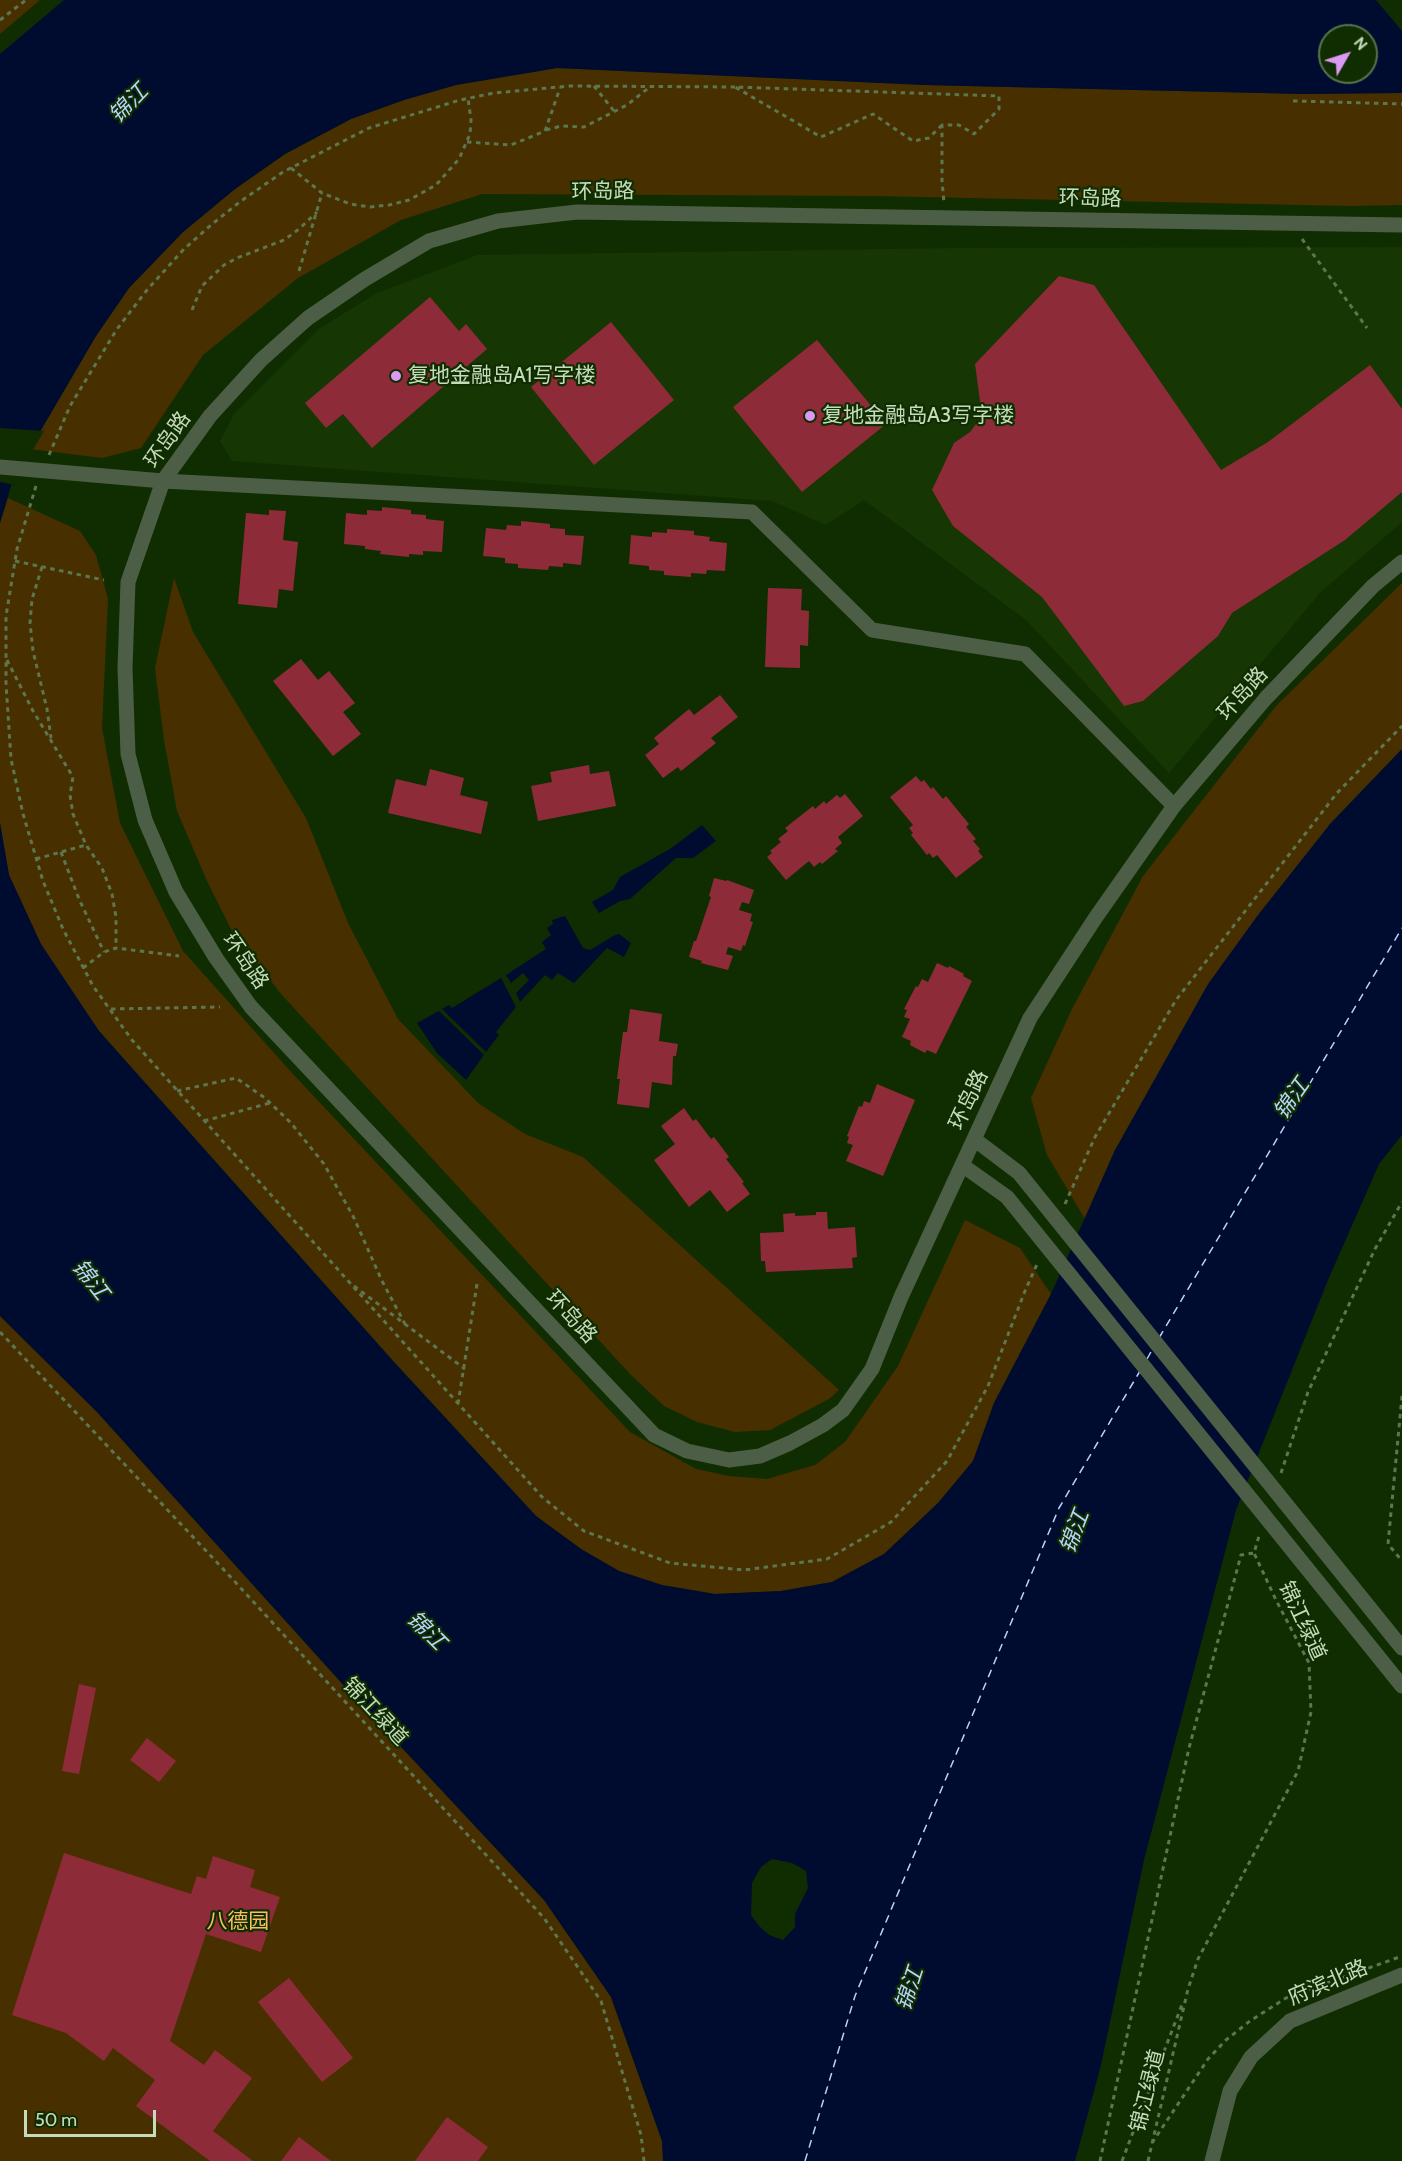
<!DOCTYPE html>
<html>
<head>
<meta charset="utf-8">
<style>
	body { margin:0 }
	#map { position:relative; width:1402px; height:2161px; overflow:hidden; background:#102d01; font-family:Cabin,sans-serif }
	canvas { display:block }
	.north { position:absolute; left:1318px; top:24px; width:60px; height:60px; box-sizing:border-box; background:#102d01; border:2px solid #58734c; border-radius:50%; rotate:51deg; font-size:16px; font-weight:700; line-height:24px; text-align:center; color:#c4dbbc }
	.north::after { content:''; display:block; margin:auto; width:21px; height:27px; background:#dc99f4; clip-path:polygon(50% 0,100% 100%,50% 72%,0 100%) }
	.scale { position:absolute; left:24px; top:2110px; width:132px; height:27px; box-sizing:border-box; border:3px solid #c4dbbc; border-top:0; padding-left:8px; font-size:18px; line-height:21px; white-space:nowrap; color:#c4dbbc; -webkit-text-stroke:4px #102d01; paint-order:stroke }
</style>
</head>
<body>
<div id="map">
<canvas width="1402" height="2161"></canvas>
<div class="north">N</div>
<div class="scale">50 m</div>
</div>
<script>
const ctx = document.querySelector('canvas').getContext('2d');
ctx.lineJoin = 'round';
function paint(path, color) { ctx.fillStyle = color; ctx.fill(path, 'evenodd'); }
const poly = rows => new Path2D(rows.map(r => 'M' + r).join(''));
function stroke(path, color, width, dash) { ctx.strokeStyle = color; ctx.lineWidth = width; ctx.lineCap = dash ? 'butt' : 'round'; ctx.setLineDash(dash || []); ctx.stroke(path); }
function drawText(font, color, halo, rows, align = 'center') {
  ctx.font = font + ' Cabin,"Noto Sans SC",sans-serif'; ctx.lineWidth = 4.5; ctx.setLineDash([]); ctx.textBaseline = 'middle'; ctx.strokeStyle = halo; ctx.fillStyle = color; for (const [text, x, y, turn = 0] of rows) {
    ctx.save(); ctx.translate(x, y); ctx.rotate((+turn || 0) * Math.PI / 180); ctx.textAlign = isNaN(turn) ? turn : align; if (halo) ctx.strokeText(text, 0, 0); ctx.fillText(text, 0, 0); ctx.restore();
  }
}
paint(poly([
	[1402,247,1402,522,1320,593,1169,773,1026,620,864,500,826,525,772,501,232,461,220,441,234,414,320,328,375,294,477,255,958,248]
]), '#163603');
paint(poly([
	[0,0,40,0,0,34],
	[557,68,925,85,1303,94,1402,93,1402,205,1350,206,874,196,482,194,401,220,298,278,203,355,141,448,102,458,30,449,96,336,129,288,183,232,235,189,285,154,351,119,404,100,456,85],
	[8,498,80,531,96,555,108,599,102,728,120,823,183,951,292,1073,630,1432,696,1469,729,1476,767,1479,815,1465,845,1442,898,1366,965,1220,1020,1248,1051,1294,994,1403,973,1461,938,1503,884,1554,832,1582,781,1591,715,1594,662,1585,619,1571,581,1549,536,1516,394,1362,99,1031,41,945,9,875,0,823,0,523],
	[174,578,193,632,306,818,348,923,398,1019,478,1103,525,1134,583,1157,839,1390,829,1399,770,1430,735,1432,697,1422,664,1406,630,1374,282,995,234,935,207,881,177,811,164,740,155,668],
	[1402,583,1402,749,1330,824,1115,1150,1085,1219,1047,1155,1031,1098,1072,1009,1143,876,1276,706],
	[0,1316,97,1412,347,1689,544,1900,611,1997,662,2141,663,2161,0,2161]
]), '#482f00');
paint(poly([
	[64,0,1402,0,1402,93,1303,94,925,85,557,68,456,85,404,100,351,119,285,154,235,189,183,232,129,288,96,336,14,476,0,523,0,54],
	[1330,36,1366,36,1366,72,1330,72],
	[1402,749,1402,1135,1379,1164,1328,1280,1236,1510,1144,1860,1101,2065,1075,2161,663,2161,662,2141,611,1997,544,1900,347,1689,97,1412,0,1316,0,823,9,875,41,944,99,1031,394,1362,536,1516,581,1549,619,1571,662,1585,715,1594,781,1591,832,1582,884,1554,938,1503,973,1461,994,1403,1051,1294,1115,1150,1208,984,1258,915,1330,824],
	[772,1859,792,1863,806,1871,808,1888,795,1914,795,1927,783,1940,769,1935,759,1926,751,1915,752,1883,761,1867],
	[702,825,716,841,693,858,676,858,630,899,620,901,599,913,592,902,613,890,620,877,670,849],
	[565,916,583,948,590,950,615,935,619,934,631,943,624,957,607,948,574,983,558,973,552,980,545,975,520,1002,516,993,529,980,523,973,511,983,506,975,546,949,542,942,551,935,547,928,553,924,552,920],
	[501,978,516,1007,496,1032,499,1035,486,1052,442,1009,449,1005,452,1008],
	[439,1011,484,1055,466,1080,437,1053,417,1023]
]), '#000b30');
paint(poly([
	[1376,0,1402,0,1402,31],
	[0,428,44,431,17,477,15,485,0,482]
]), '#102d01');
stroke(poly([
	[1159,1338,1402,928],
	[1147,1359,1152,1350],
	[805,2161,855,1996,1059,1508,1140,1371]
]), '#b7d4fd', 1.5, [8, 6]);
paint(poly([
	[1059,276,1094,285,1221,470,1268,442,1370,365,1402,409,1402,492,1345,540,1232,613,1218,636,1143,701,1124,706,1042,597,953,526,932,490,954,443,970,432,982,416,975,364],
	[430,297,459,331,466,324,487,349,372,448,343,414,326,428,305,403],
	[611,322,674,400,594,465,531,387],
	[817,340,886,424,802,492,733,407],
	[382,507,411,510,411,514,426,515,426,519,444,521,442,552,423,551,423,555,409,554,409,557,380,554,381,551,365,549,365,546,344,544,346,513,367,515,367,510,382,511],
	[269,510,286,511,283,540,298,542,293,591,279,589,277,608,238,604,246,513,269,515],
	[521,521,550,524,550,528,565,529,565,535,584,536,581,565,563,563,563,567,549,566,548,570,518,568,518,564,505,563,505,558,483,556,486,528,506,530,507,525,521,526],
	[667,529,694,531,694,535,710,537,709,541,727,543,725,571,707,570,706,574,691,573,691,577,664,575,664,571,649,570,649,566,629,564,631,535,652,537,652,532,667,533],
	[768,588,802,589,801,610,809,611,808,646,800,645,800,668,765,667],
	[301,659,318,680,329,671,355,703,343,712,361,734,333,756,273,681],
	[720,695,738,717,711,738,716,743,681,771,678,767,663,778,645,755,659,744,654,738,689,709,694,715],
	[589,765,590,774,609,771,616,806,538,821,531,786,552,782,550,772],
	[430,769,464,778,460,795,488,802,481,834,388,813,396,779,426,786],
	[916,776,921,782,924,780,931,789,933,787,943,799,946,796,969,824,966,827,976,839,973,841,980,849,978,851,983,857,956,878,937,855,933,858,929,853,927,855,911,835,913,833,909,828,913,825,890,797],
	[845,794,863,816,838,837,842,843,835,849,838,851,822,864,820,862,814,867,809,861,786,880,767,857,772,853,770,851,781,842,778,839,788,831,785,828,813,806,815,809,824,801,826,804,837,795,840,798],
	[714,878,726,881,727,880,754,890,749,904,742,902,739,910,752,914,750,921,753,922,745,946,743,945,741,951,728,947,726,954,733,956,728,970,701,963,702,961,689,957,694,941,696,941,711,897,709,896],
	[937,963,948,968,949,966,964,974,963,976,972,981,936,1054,927,1050,925,1053,910,1045,911,1041,902,1037,910,1019,904,1017,907,1010,904,1009,916,986,918,987,922,979,928,982],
	[630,1009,662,1014,659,1041,678,1044,676,1056,673,1056,672,1085,652,1082,649,1108,617,1104,620,1079,617,1079,623,1032,627,1032],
	[877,1084,915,1100,883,1176,846,1161,853,1145,847,1143,849,1137,847,1136,859,1106,862,1107,864,1101,870,1103],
	[684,1108,693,1121,696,1119,711,1139,714,1137,729,1157,726,1159,744,1182,742,1183,750,1194,727,1212,710,1190,689,1207,654,1160,675,1144,661,1126],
	[816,1212,827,1212,828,1229,855,1227,857,1257,852,1258,853,1268,766,1272,765,1261,761,1261,760,1233,784,1232,783,1214,795,1213,795,1216,816,1215],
	[79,1684,96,1688,79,1774,62,1771],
	[147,1738,176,1761,159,1782,130,1760],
	[64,1853,191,1894,197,1876,206,1879,213,1856,255,1870,250,1887,280,1897,261,1952,206,1934,170,2041,204,2065,215,2050,252,2078,213,2131,253,2161,210,2161,136,2106,155,2080,113,2048,104,2061,66,2033,12,2015],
	[289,1978,353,2058,322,2082,258,2002],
	[447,2117,488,2147,478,2161,415,2161],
	[299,2137,331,2161,281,2161]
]), '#8e2b38');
stroke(poly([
	[0,20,26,0],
	[594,86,614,111],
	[1293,101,1402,104],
	[942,125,929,138,913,141,873,114,821,137,735,87,999,96,999,109,974,134,959,125,942,125,942,181,944,203],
	[546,130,561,126,584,127,627,105,651,86],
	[467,142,511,145,545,131,560,88],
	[291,168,322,193,350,204,370,207,389,205,409,200,436,185,459,159,470,134,471,120,468,98],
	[1302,239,1367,328],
	[299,271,322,193],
	[192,310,202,286,224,265,237,258,284,240,299,229,317,212],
	[49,455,70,406,117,329,147,290,184,249,211,225,241,201,283,172,369,128,460,100,494,93,570,86,735,87],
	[36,486,17,549,6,616,6,684,11,759,23,814,43,881,63,929,93,986,132,1040,542,1497,584,1531,670,1563,744,1570,827,1559,891,1522,947,1461,988,1386,1025,1291,1038,1262],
	[15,561,104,580],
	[42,567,32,599,30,623,33,651,47,709,51,738],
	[7,660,33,711,73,777,70,795,73,814,86,845,102,868,112,894,116,917,116,948],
	[61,852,79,899,104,952],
	[36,859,86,845],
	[83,968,104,952,116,948,179,956],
	[111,1009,220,1007],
	[177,1091,236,1078,265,1098,291,1123,324,1164,354,1218,382,1281,405,1324],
	[204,1121,270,1103],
	[1065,1204,1095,1137,1176,1000,1337,793,1402,726],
	[354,1286,465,1369],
	[0,1332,226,1572,544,1918,601,2001,641,2135,644,2161],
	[1402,1396,1388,1544,1402,1561],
	[458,1404,477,1284],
	[1281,1473,1308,1392,1375,1249,1402,1202],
	[1152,2143,1208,2059,1226,2040,1250,2021,1286,1998,1402,1956],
	[1100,2161,1189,1748,1241,1555,1254,1553],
	[1122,2161,1183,2002],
	[1148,2161,1188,1989,1198,1959,1298,1771,1311,1712,1309,1663,1276,1600,1254,1553,1259,1536]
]), '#5c7750', 3, [4.5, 4.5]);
stroke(poly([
	[163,481,752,512,872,630,1025,654,1174,806],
	[1212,2161,1230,2091,1251,2057,1290,2021,1402,1975]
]), '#4d5e46', 15);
stroke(poly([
	[1402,225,577,212,498,221,429,241,365,279,308,318,261,360,210,416,163,481,128,582,125,668,128,754,145,820,176,892,216,958,251,1007,654,1435,687,1451,729,1460,760,1456,790,1443,823,1425,843,1410,872,1369,901,1297,1030,1018,1096,917,1174,806,1266,698,1373,586,1402,562],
	[0,467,163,481],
	[974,1139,1019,1173,1402,1648],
	[962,1165,1007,1197,1402,1686]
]), '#4d5e46', 15);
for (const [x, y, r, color] of [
	[396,376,6,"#dc99f4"],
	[810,416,6,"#dc99f4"]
]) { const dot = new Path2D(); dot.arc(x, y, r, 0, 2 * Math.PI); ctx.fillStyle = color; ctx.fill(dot); stroke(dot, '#102d01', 2); }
drawText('21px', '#c4dbbc', '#102d01', [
	["环岛路",603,192,-1],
	["环岛路",1090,199,1],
	["环岛路",168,440,-55],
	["环岛路",1243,694,-48],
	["环岛路",245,961,55],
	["环岛路",969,1100,-65],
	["环岛路",571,1317,47],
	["锦江绿道",1302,1621,65],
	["锦江绿道",375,1712,47],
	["府滨北路",1328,1983,-23],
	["锦江绿道",1148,2091,-76]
]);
drawText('21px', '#c4dbbc', '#102d01', [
	["复地金融岛A1写字楼",408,376],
	["复地金融岛A3写字楼",822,416]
], 'left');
drawText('21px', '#fabe60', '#102d01', [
	["八德园",238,1922]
]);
drawText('italic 22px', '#b7d4fd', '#102d01', [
	["锦江",129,104,-46],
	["锦江",1292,1099,-55],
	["锦江",90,1280,52],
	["锦江",1075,1532,-69],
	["锦江",426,1631,45],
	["锦江",910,1989,-72]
]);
</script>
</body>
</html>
